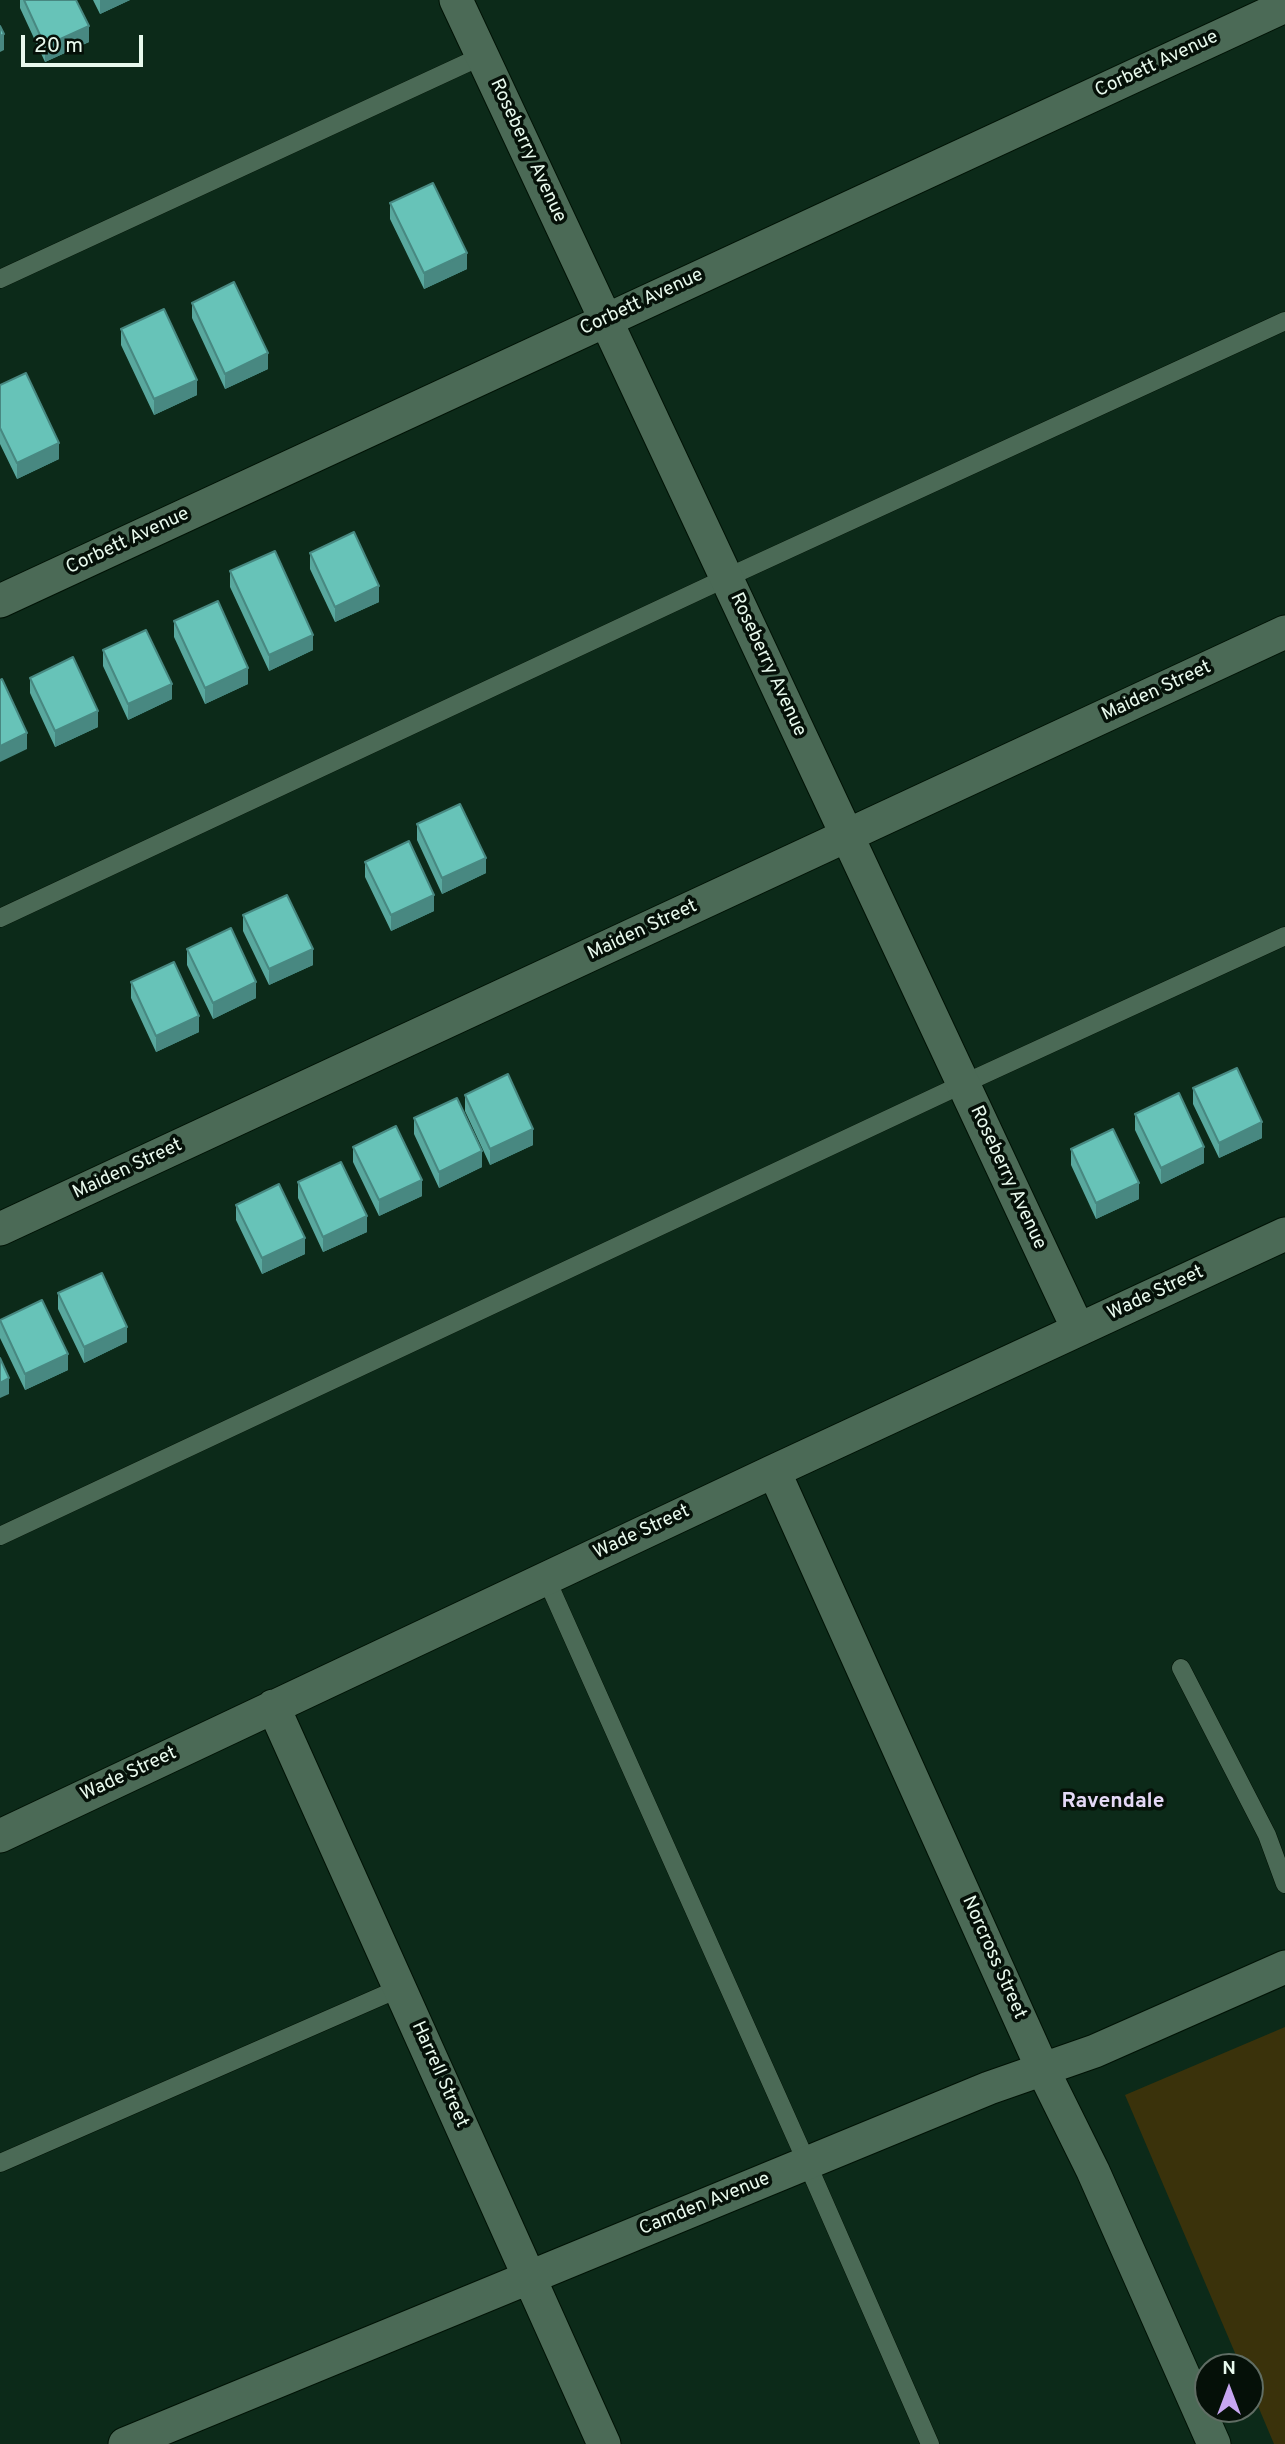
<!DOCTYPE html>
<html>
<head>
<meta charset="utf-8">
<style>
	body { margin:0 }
	#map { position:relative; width:1285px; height:2444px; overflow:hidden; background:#0c2a19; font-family:Overpass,sans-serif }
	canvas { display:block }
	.north { position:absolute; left:1194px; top:2353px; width:70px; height:70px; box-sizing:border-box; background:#051008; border:2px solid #606d64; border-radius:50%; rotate:0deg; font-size:19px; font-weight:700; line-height:28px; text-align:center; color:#e8f9ed }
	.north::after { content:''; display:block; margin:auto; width:24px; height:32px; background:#c6a6f0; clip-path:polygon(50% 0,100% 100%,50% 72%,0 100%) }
	.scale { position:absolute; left:21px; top:35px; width:122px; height:32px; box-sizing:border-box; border:4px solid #e8f9ed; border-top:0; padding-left:9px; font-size:21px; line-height:24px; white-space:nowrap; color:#e8f9ed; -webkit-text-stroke:5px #051008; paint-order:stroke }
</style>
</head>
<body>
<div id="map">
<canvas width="1285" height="2444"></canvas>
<div class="north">N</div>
<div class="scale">20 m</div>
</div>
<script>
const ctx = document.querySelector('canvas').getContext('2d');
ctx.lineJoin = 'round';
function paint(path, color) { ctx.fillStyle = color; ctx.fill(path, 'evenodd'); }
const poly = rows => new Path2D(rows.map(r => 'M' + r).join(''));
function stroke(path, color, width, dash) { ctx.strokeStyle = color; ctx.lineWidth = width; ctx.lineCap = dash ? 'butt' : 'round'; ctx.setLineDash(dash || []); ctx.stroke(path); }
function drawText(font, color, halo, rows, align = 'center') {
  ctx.font = font + ' Overpass,sans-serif'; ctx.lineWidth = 7; ctx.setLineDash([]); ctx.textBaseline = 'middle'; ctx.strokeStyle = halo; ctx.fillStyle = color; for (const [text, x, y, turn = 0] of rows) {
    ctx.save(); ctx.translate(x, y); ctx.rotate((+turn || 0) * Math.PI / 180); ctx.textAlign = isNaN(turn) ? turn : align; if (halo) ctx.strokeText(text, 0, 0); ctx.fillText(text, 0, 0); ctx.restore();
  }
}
paint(poly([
	[1285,2027,1285,2444,1274,2444,1250,2387,1250,2367,1241,2367,1125,2095]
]), '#3a320b');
const lane = poly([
	[0,279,482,56],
	[0,918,726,578,1285,321],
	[0,1536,963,1084,1285,936],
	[546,1578,807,2163,930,2444],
	[1181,1668,1267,1835,1285,1884],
	[0,2163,400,1988]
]);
const street = poly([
	[456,0,1078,1329],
	[0,601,1285,6],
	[0,1229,1285,632],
	[774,1471,1043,2070,1093,2171,1214,2444],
	[273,1706,604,2444],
	[0,1836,774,1471,1285,1234],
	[125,2444,989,2088,1095,2051,1285,1967]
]);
stroke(lane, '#001205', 19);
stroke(street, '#001205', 35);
stroke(lane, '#4b6a56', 18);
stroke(street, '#4b6a56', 33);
paint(poly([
	[20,0,76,0,89,42,45,62,20,8],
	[93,0,130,0,100,14],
	[390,203,467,269,424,289,390,219],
	[192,303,268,369,225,389,192,318],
	[121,329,197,395,154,415,121,345],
	[0,385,59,459,17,479,0,444],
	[310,553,379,602,335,622,310,569],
	[230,571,313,650,269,671,230,587],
	[174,621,248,684,205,704,174,637],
	[103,650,172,699,128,720,103,666],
	[30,678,98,727,55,747,30,693],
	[417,824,486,873,442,894,417,840],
	[365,862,434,911,391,931,365,877],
	[243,915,313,965,269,985,243,931],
	[187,949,256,998,213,1019,187,965],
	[131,982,199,1032,156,1052,131,998],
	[1193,1088,1262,1138,1219,1158,1193,1104],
	[465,1095,533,1145,490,1165,465,1111],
	[1135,1114,1204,1163,1161,1184,1135,1130],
	[414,1118,482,1167,439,1188,414,1134],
	[353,1147,422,1196,379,1216,353,1162],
	[1071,1149,1139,1199,1096,1219,1071,1165],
	[298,1182,367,1232,323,1252,298,1198],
	[236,1205,305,1254,262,1274,236,1220],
	[58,1293,127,1342,84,1363,58,1309],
	[0,1320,68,1370,25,1390,0,1338]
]), '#59a89e');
paint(poly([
	[100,0,130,0,100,14],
	[89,26,89,42,45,62,45,46],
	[4,34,4,50,0,52,0,36],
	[467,253,467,269,424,289,424,273],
	[268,353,268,369,225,389,225,374],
	[197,380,197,395,154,415,154,399],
	[59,443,59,459,17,479,17,463],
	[379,586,379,602,335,622,335,607],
	[313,635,313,650,269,671,269,655],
	[248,668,248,684,205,704,205,688],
	[172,684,172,699,128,720,128,704],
	[98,711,98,727,55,747,55,731],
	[27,733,27,749,0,762,0,746],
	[486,858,486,873,442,894,442,878],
	[434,895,434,911,391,931,391,915],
	[313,949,313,965,269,985,269,969],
	[256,982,256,998,213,1019,213,1003],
	[199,1016,199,1032,156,1052,156,1036],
	[1262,1122,1262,1138,1219,1158,1219,1143],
	[533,1129,533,1145,490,1165,490,1149],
	[1204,1147,1204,1163,1161,1184,1161,1168],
	[482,1151,482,1167,439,1188,439,1172],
	[422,1180,422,1196,379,1216,379,1200],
	[1139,1183,1139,1199,1096,1219,1096,1203],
	[367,1216,367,1232,323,1252,323,1237],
	[305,1238,305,1254,262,1274,262,1258],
	[127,1327,127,1342,84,1363,84,1347],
	[68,1354,68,1370,25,1390,25,1374],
	[9,1378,9,1394,0,1398,0,1383]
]), '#488881');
const building = poly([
	[24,0,76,0,89,26,45,46,24,0],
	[0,26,4,34,0,36,0,26],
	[433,183,467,253,424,273,390,203,433,183],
	[234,282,268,353,225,374,192,303,234,282],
	[164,309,197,380,154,399,121,329,164,309],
	[26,373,59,443,17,463,0,428,0,385,26,373],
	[354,532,379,586,335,607,310,553,354,532],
	[275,551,313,635,269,655,230,571,275,551],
	[218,601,248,668,205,688,174,621,218,601],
	[146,630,172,684,128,704,103,650,146,630],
	[73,657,98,711,55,731,30,678,73,657],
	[2,679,27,733,0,746,0,680,2,679],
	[460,804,486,858,442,878,417,824,460,804],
	[409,841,434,895,391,915,365,862,409,841],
	[287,895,313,949,269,969,243,915,287,895],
	[231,928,256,982,213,1003,187,949,231,928],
	[174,962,199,1016,156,1036,131,982,174,962],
	[1237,1068,1262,1122,1219,1143,1193,1088,1237,1068],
	[508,1074,533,1129,490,1149,465,1095,508,1074],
	[1179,1093,1204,1147,1161,1168,1135,1114,1179,1093],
	[457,1098,482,1151,439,1172,414,1118,457,1098],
	[396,1126,422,1180,379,1200,353,1147,396,1126],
	[1113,1129,1139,1183,1096,1203,1071,1149,1113,1129],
	[341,1162,367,1216,323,1237,298,1182,341,1162],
	[279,1184,305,1238,262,1258,236,1205,279,1184],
	[102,1273,127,1327,84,1347,58,1293,102,1273],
	[42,1300,68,1354,25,1374,0,1320,42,1300],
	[0,1358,9,1378,0,1383,0,1358]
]);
paint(building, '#67c3b8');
stroke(building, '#488881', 2);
drawText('19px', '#e8f9ed', '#051008', [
	["Corbett Avenue",1157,65,-25],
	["Roseberry Avenue",527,151,65],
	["Corbett Avenue",642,303,-25],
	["Corbett Avenue",128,542,-25],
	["Roseberry Avenue",767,665,65],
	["Maiden Street",1157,692,-25],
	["Maiden Street",643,931,-25],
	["Maiden Street",128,1170,-25],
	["Roseberry Avenue",1007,1178,65],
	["Wade Street",1156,1294,-25],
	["Wade Street",642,1533,-25],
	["Wade Street",129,1775,-25],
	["Norcross Street",993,1958,66],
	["Harrell Street",439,2075,66],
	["Camden Avenue",705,2205,-22]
]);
drawText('bold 21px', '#e5d9f6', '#051008', [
	["Ravendale",1113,1803]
]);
</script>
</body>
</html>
